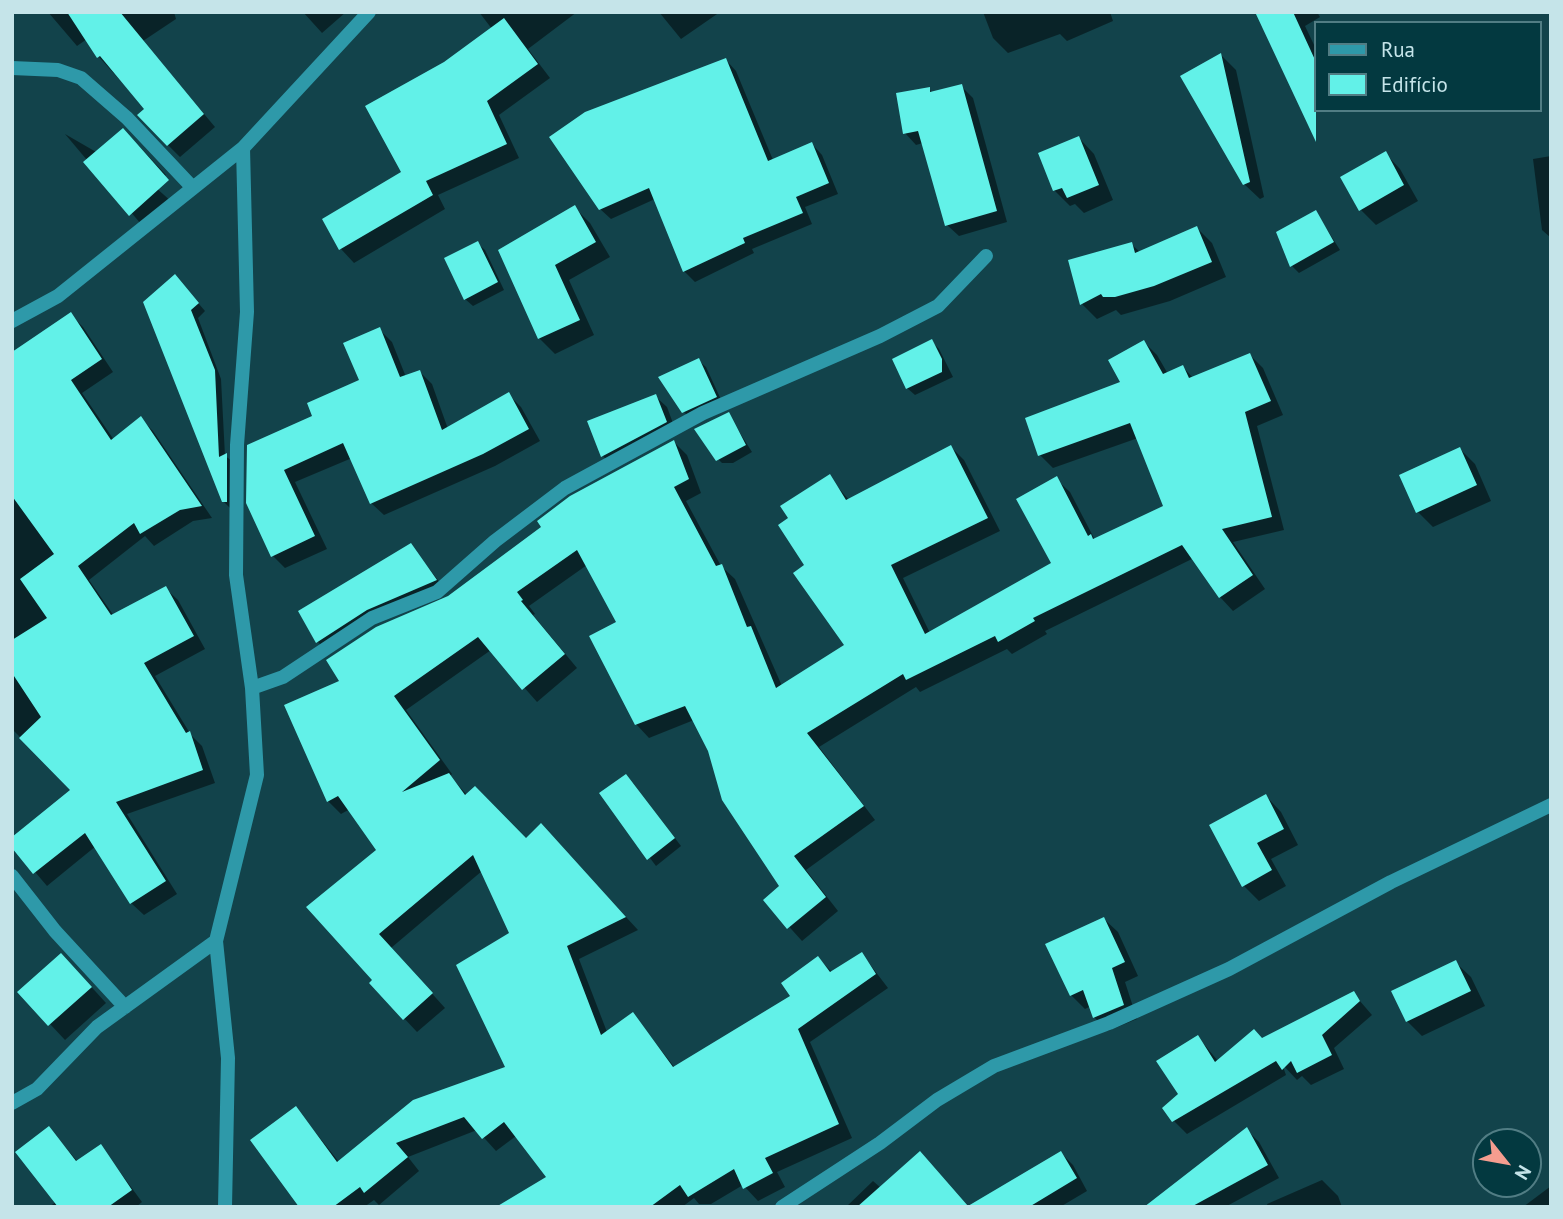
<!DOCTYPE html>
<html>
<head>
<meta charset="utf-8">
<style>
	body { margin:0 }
	#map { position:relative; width:1563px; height:1219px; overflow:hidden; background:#12434b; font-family:"PT Sans",sans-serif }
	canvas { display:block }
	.frame { position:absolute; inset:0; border:14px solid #c5e4e9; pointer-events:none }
	.legend { position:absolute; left:1314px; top:21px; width:228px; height:91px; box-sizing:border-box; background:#033940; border:2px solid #517d84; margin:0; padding:9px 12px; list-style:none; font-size:21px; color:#c5e4e9 }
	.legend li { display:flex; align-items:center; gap:14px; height:35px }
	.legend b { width:35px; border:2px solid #517d84 }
	.north { position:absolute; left:1472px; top:1128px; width:70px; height:70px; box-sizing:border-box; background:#033940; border:2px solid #517d84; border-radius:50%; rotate:121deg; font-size:19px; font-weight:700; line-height:28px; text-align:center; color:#c5e4e9 }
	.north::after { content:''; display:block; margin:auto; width:24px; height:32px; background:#f59d8f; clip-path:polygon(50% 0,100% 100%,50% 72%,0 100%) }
</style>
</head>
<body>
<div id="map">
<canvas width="1563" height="1219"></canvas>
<div class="frame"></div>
<ul class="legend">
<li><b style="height:9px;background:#2e99a9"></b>Rua</li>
<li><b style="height:19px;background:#62f1e8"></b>Edifício</li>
</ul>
<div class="north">N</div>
</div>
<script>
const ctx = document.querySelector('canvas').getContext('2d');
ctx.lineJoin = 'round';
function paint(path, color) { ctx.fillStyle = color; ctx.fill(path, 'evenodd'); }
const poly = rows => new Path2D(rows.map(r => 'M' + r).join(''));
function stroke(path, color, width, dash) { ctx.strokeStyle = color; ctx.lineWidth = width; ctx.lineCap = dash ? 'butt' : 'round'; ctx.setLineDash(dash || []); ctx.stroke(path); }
paint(poly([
	[48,12,174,12,176,19,143,41,215,127,180,157,168,145,146,109,99,57,87,39,77,46],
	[303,12,346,12,322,33],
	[479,12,577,12,528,49,550,78,499,115,519,158,438,195,445,209,354,263,341,249,324,220,404,172,492,29],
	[659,12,720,12,681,39],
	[983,12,1110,12,1113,21,1067,41,1060,34,1008,53,993,38],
	[1257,12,1317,12,1320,17,1305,26,1316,49,1316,108,1311,111],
	[1221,55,1236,70,1264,197,1260,199,1244,184],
	[726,60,736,71,773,160,812,144,822,155,838,194,805,207,812,224,752,249,754,253,695,282,684,271,655,199,611,219,600,209],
	[961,86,973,98,1007,222,959,236,947,225,923,143,916,145,905,133,929,89,933,93],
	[65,134,129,171,138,145,166,175,153,185,174,204,146,230],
	[1079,138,1094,154,1113,200,1084,213,1075,204,1070,206,1054,190],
	[1385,153,1400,169,1418,201,1376,225,1361,210],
	[1551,156,1551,238,1542,230,1533,159],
	[575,208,590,223,610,257,569,280,594,335,555,354,539,338,500,251],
	[1316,212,1340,250,1299,273,1292,266],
	[1197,228,1212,243,1226,277,1170,301,1121,315,1116,310,1097,319,1082,304,1131,244,1140,252],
	[477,243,485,250,504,290,473,306,465,299],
	[182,284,205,311,198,318,221,379,225,456,234,462,231,509,223,501],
	[70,314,83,327,113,372,82,393,114,440,141,419,153,431,212,518,193,521,154,546,145,536,89,580,114,616,165,588,178,600,205,649,155,676,191,735,202,746,215,783,127,814,177,894,144,915,131,903,96,846,47,886,12,845,73,790,14,731,12,733,12,354],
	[379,329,392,342,406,377,420,372,432,384,448,429,509,395,521,407,540,441,495,466,384,515,371,503,352,458,295,482,327,549,285,568,273,556,248,502,314,417,361,381],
	[932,342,939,349,953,377,915,395,907,388],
	[1144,342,1157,355,1168,374,1183,367,1193,378,1250,355,1263,368,1283,415,1257,426,1284,530,1233,542,1265,589,1233,611,1220,597,1194,558,1045,631,1047,634,1012,654,1007,649,920,692,916,687,819,747,875,820,806,870,838,911,802,941,765,900,782,887,694,720,649,738,636,724,619,623,587,565,529,606,535,614,533,615,577,668,537,702,491,650,406,710,452,774,450,776,467,795,526,840,554,839,638,930,579,959,607,1032,633,1014,675,1068,792,997,818,958,832,972,862,954,888,988,810,1042,852,1138,777,1172,785,1187,758,1201,743,1185,711,1204,699,1204,694,1198,682,1207,501,1207,549,1178,516,1136,496,1151,477,1130,408,1157,419,1171,379,1205,374,1200,364,1207,301,1207,296,1108,339,1162,508,1068,511,933,482,871,391,948,445,1008,417,1032,371,983,374,980,379,850,350,809,341,814,328,801,341,682,449,598,674,442,687,455,701,493,686,501,721,566,735,579,782,686,846,646,806,566,791,519,829,477,849,500,951,447,964,460,1000,531,903,578,930,633,1053,564,1056,479,1070,492,1095,540,1166,507,1138,438,1053,468,1040,455,1123,383],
	[698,360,706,367,723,404,691,419,684,412],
	[655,396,667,407,677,434,614,468,603,456,589,422],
	[728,414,752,452,733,463,722,463,714,455],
	[1460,449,1475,464,1491,501,1433,527,1418,512,1401,476],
	[411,545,447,592,379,621,330,654,318,642,300,612],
	[633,783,681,846,656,866,601,793],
	[1266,796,1281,812,1298,845,1271,859,1286,886,1259,901,1244,886],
	[1104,919,1118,932,1138,976,1125,982,1137,1019,1108,1031,1094,1017,1091,1006,1085,1009,1071,995],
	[1455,962,1471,977,1485,1006,1422,1036,1407,1021],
	[76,970,106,1003,65,1040,20,992],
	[1353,993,1372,1015,1334,1048,1344,1069,1311,1085,1302,1076,1297,1080,1282,1064,1286,1075,1187,1134,1174,1121,1198,1037,1218,1061],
	[49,1128,78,1162,101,1146,142,1202,136,1207,49,1207,56,1202],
	[1247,1130,1259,1142,1279,1178,1225,1207,1147,1207],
	[1061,1153,1073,1165,1087,1191,1060,1207,970,1207],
	[1322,1180,1338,1196,1342,1207,1268,1207,1267,1204],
	[873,1181,881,1188,968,1207,846,1207],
	[1551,1186,1551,1207,1523,1207]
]), '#0007');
paint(poly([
	[67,12,120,12,204,114,167,146,137,115,144,109,100,56,97,58],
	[1255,12,1293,12,1316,62,1316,142],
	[504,18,538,64,487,101,507,144,426,181,433,195,339,250,322,219,401,172,365,106,444,62],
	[1221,53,1250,182,1243,185,1180,76],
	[726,58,768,161,812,142,829,183,796,197,803,213,743,238,745,243,683,272,649,188,599,210,549,137,585,112],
	[962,84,997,211,945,226,918,131,903,134,896,93,930,87,930,92],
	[123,128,169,180,129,216,83,162],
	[1079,136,1099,185,1067,198,1062,188,1053,191,1038,153],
	[1386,151,1404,185,1359,211,1340,177],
	[575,205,596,242,555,265,580,320,538,339,498,250],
	[1316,210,1334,242,1290,267,1276,232],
	[1197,226,1212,262,1154,286,1115,297,1103,297,1101,294,1080,305,1068,260,1132,242,1135,253],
	[478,241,498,282,464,300,444,258],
	[175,274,199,303,191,310,215,370,219,457,227,453,227,502,222,502,143,302],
	[71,312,102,359,71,380,111,440,141,416,202,506,180,510,140,534,134,523,78,566,111,615,166,586,194,636,144,663,186,733,190,731,203,770,116,802,166,881,130,904,85,833,33,874,12,848,12,837,70,790,19,738,41,717,12,673,12,640,47,618,20,579,54,554,12,496,12,352],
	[380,327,400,377,420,370,442,430,509,392,529,429,483,454,370,504,343,443,284,470,315,536,271,557,246,503,247,445,312,416,307,403,359,380,343,343],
	[932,339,942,359,942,372,906,389,892,359],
	[1144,340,1163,374,1183,365,1189,378,1250,353,1271,401,1245,412,1272,517,1222,529,1253,575,1219,598,1182,545,1033,618,1035,621,998,642,995,636,906,680,903,674,807,733,864,806,794,856,826,897,787,929,763,900,779,886,722,800,708,751,685,706,635,725,589,636,616,622,577,550,517,592,523,600,521,601,565,654,522,690,478,637,394,696,440,760,402,792,449,773,465,795,475,786,526,838,541,823,626,917,567,946,601,1035,633,1012,673,1067,790,996,781,983,818,956,830,972,862,952,876,974,798,1029,839,1124,765,1158,773,1173,743,1189,734,1169,688,1197,680,1185,650,1207,496,1207,546,1177,504,1122,482,1139,464,1117,396,1143,408,1157,364,1193,360,1187,333,1207,299,1207,250,1140,296,1106,337,1162,413,1100,505,1067,456,965,509,933,473,855,379,934,433,993,403,1020,369,983,372,980,306,907,376,850,338,796,327,802,284,705,339,681,326,660,376,627,448,596,541,527,537,521,570,496,674,440,689,479,674,487,716,566,722,564,747,627,751,626,776,688,844,645,793,573,804,565,778,525,788,518,780,506,830,474,846,500,951,445,988,518,891,565,925,634,1051,563,1016,499,1057,476,1088,536,1091,534,1093,539,1163,506,1130,423,1038,456,1025,418,1120,382,1108,360],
	[699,358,717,397,682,413,658,377],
	[656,394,667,422,601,457,587,421],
	[729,412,746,445,716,461,694,429],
	[1460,447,1477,485,1416,513,1399,475],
	[411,543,437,580,367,610,316,643,298,611],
	[626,774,675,838,647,860,599,793],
	[1266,794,1284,829,1257,843,1272,870,1242,887,1209,825],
	[1104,917,1125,962,1112,968,1124,1005,1093,1018,1083,990,1070,996,1045,944],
	[61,953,92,987,48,1026,17,992],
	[1456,960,1471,991,1406,1022,1391,991],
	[1354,991,1360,1001,1322,1035,1332,1055,1297,1073,1291,1061,1282,1070,1276,1061,1172,1122,1162,1108,1178,1094,1156,1061,1198,1035,1215,1062,1254,1029,1262,1038],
	[49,1126,76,1161,101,1144,132,1190,108,1207,58,1207,15,1152],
	[1247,1127,1268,1165,1191,1207,1144,1207],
	[920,1151,968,1206,1061,1151,1077,1178,1029,1207,857,1207]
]), '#62f1e8');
stroke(poly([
	[12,68,58,70,81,78,127,118,193,188],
	[12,321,58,296,243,148,369,12],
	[252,688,283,677,372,618,437,592,495,541,565,488,703,413,880,336,938,306,986,256],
	[12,876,55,931,125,1007],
	[12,1103,37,1089,97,1027,216,941],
	[225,1207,228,1058,216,941,257,775,252,688,236,575,237,445,247,312,243,148],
	[782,1207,880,1143,937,1100,994,1066,1109,1023,1229,969,1391,882,1551,805]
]), '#2e99a9', 14);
</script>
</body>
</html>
